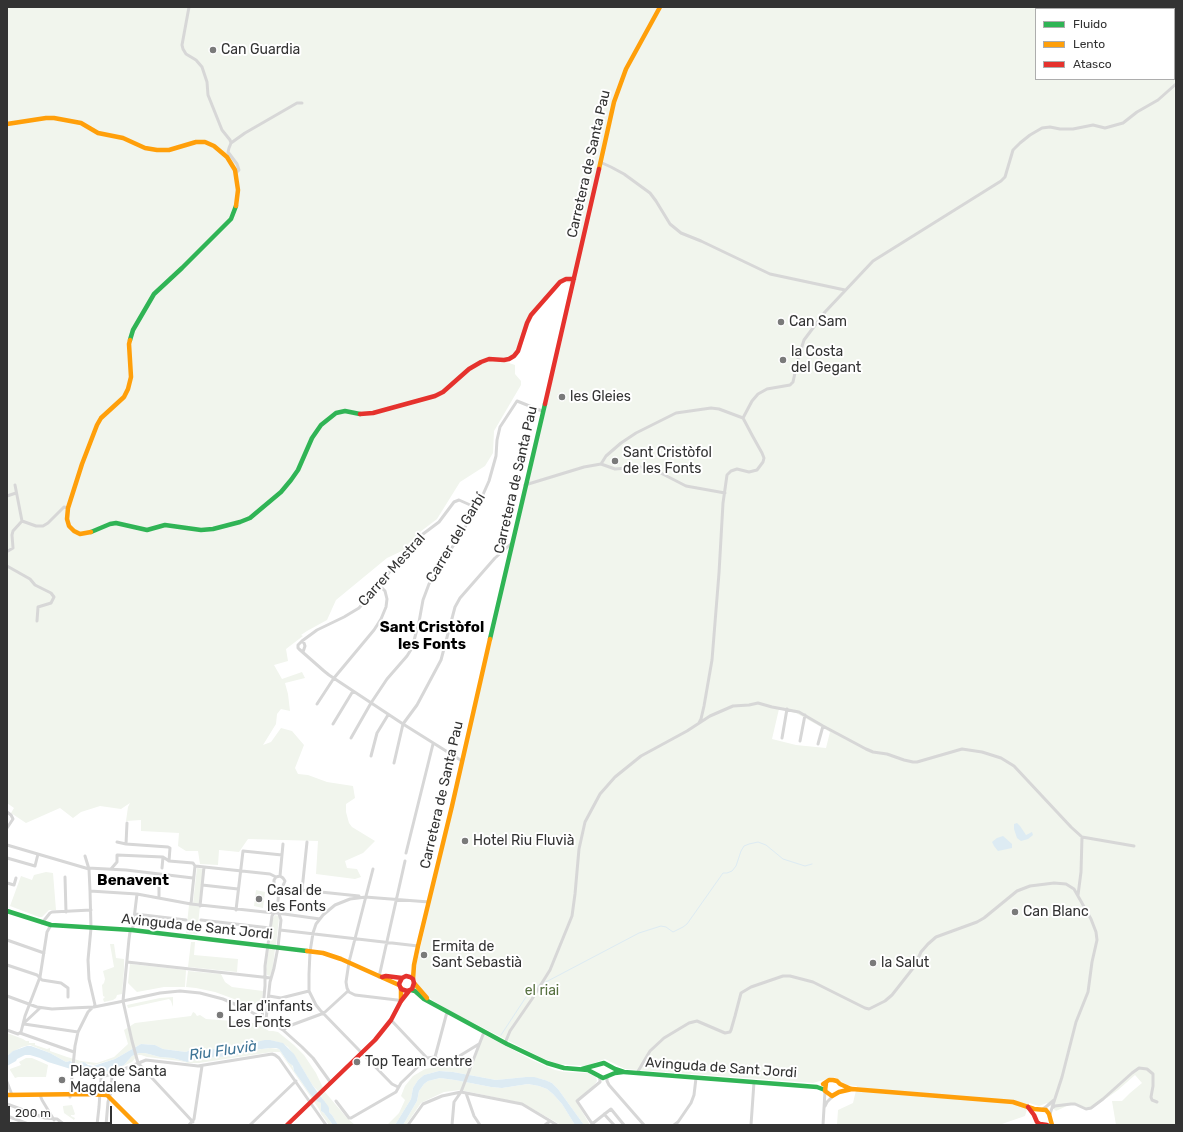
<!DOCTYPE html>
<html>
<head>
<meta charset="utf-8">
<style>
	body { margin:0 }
	#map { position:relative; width:1183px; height:1132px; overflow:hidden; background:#fff; font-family:Rubik,sans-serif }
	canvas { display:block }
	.frame { position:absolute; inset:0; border:8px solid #333; pointer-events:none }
	.legend { position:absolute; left:1035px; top:8px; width:140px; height:72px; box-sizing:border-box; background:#fff; border:1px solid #adadad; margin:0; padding:5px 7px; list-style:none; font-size:12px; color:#333 }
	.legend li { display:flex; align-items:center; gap:8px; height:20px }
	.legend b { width:20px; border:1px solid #adadad }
	.scale { position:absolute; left:8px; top:1106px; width:104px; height:18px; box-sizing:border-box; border:2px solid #333; border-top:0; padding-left:5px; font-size:12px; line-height:14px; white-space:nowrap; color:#333; -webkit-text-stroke:3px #fff; paint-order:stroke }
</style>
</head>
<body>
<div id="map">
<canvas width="1183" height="1132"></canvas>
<div class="frame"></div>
<ul class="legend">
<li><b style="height:5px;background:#30b455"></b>Fluido</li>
<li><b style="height:5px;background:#ff9f0a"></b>Lento</li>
<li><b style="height:5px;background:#e5322d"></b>Atasco</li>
</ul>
<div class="scale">200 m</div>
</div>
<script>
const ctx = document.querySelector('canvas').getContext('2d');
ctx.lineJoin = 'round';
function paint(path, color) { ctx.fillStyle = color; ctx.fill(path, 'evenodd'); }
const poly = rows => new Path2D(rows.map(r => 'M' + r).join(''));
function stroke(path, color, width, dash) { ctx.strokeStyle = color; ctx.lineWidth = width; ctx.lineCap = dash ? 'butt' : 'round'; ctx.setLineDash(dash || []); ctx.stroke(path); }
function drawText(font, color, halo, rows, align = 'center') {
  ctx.font = font + ' Rubik,sans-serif'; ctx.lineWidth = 4; ctx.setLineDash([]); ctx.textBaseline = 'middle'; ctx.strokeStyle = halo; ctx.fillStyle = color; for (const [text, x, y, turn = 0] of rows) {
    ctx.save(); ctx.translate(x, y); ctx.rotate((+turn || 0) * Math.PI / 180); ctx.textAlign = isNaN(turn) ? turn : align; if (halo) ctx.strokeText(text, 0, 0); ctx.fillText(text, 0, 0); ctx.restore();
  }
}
paint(poly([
	[7,7,1176,7,1176,1125,1116,1125,1112,1101,1122,1101,1130,1093,1142,1083,1135,1075,1118,1090,1090,1110,1071,1104,1056,1111,1047,1103,1039,1106,1029,1103,1025,1116,999,1125,837,1125,838,1110,853,1103,857,1086,847,1085,834,1077,813,1083,625,1069,605,1059,586,1066,558,1064,542,1058,452,1012,432,1000,420,988,415,980,415,970,575,284,565,282,557,286,532,318,517,355,503,361,515,365,515,374,521,381,521,385,494,431,493,453,485,466,460,482,437,519,420,532,404,550,387,558,336,600,327,620,307,631,301,635,303,636,286,649,288,661,274,665,282,679,302,672,305,678,285,683,288,694,290,711,281,709,277,714,276,724,263,745,271,742,281,728,292,731,304,745,295,768,298,774,308,775,327,782,353,786,355,798,346,804,346,812,349,823,352,827,375,841,363,853,345,861,347,868,357,869,361,877,355,879,316,874,318,841,248,839,239,852,219,850,218,865,200,864,198,851,186,851,178,846,179,833,141,831,141,820,126,821,128,807,130,803,121,809,100,806,81,812,73,818,60,808,26,823,11,813,14,808,7,803],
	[1036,9,1174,9,1174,79,1036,79],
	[779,709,796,713,830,732,826,748,796,745,772,739],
	[197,868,203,869,199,903,193,903],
	[46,872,53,873,56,910,49,910,42,917,39,917,10,906,21,876,32,880,34,875],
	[256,890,265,892,263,908,254,906],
	[189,905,200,906,197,934,186,933],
	[275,915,278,916,279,918,276,945,270,944,272,920],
	[191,942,195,942,194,955,238,959,237,972,188,967],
	[110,944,114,944,116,958,124,959,124,970,122,994,117,995,116,998,113,1000,104,1002,103,999,105,997,103,996,102,985,104,983,105,979,103,971,114,967],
	[269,948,275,949,273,967,270,976,267,975,266,969],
	[130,964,186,970,185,987,164,987,137,992,128,983],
	[188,971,221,974,225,982,232,987,263,991,262,1000,250,1006,234,999,215,992,196,988,186,987],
	[173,997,173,1007,171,1001,169,999,128,1008,127,1005,160,998],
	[193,1012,195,1013,197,1016,200,1015,206,1019,233,1021,244,1020,261,1026,269,1031,273,1031,278,1032,294,1045,304,1055,316,1073,325,1092,347,1118,355,1125,338,1125,332,1115,329,1112,329,1111,319,1092,313,1086,298,1061,288,1047,282,1043,269,1040,256,1042,236,1047,219,1049,200,1049,195,1051,192,1049,186,1052,163,1049,155,1045,141,1044,115,1059,94,1065,88,1064,83,1062,77,1064,70,1061,66,1062,50,1053,30,1045,22,1047,12,1052,7,1056,7,1033,23,1039,26,1041,29,1041,29,1043,35,1043,35,1045,47,1049,50,1048,50,1051,67,1057,81,1061,97,1063,114,1057,128,1044,124,1030,135,1023,191,1016],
	[483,1034,532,1060,555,1070,565,1072,589,1073,596,1077,597,1081,595,1084,576,1101,590,1125,584,1125,558,1089,552,1083,542,1079,526,1077,496,1080,453,1072,439,1071,424,1075,418,1080,413,1088,411,1099,395,1125,387,1125,399,1113,405,1100,401,1096,405,1086,413,1076,425,1069,440,1066,451,1066,462,1064,468,1066,472,1069],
	[270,1048,279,1049,288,1062,292,1065,294,1071,310,1094,321,1103,321,1111,324,1113,333,1125,329,1125,321,1114,319,1109,280,1052,272,1052,199,1063,188,1063,180,1061,147,1057,141,1055,138,1055,132,1062,113,1071,107,1073,106,1072,124,1065,132,1056,139,1053,145,1053,160,1057,173,1058,187,1062,203,1058,234,1056,254,1050],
	[26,1058,32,1058,48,1065,46,1077,18,1077,15,1078,10,1070,10,1069,21,1065,19,1062],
	[440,1078,455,1080,491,1087,502,1088,528,1084,539,1086,547,1089,553,1094,562,1104,575,1125,561,1125,522,1103,460,1090,444,1092,427,1100,421,1103,406,1125,403,1125,417,1101,419,1091,424,1084,428,1081],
	[72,1105,75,1114,74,1115,71,1115,71,1116,75,1118,74,1120,64,1113,63,1107,63,1106]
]), '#f1f5ed');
paint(poly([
	[1017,823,1020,826,1026,835,1032,832,1033,835,1028,839,1021,841,1017,838,1014,829,1014,824],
	[1003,836,1012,844,1012,848,998,851,994,846,992,842,997,838],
	[265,1040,270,1040,283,1043,294,1054,313,1086,328,1106,329,1108,329,1112,332,1115,338,1125,333,1125,324,1113,321,1111,321,1103,317,1101,310,1094,294,1071,293,1066,288,1062,279,1049,276,1048,270,1048,254,1050,234,1056,203,1058,187,1062,173,1058,160,1057,145,1053,139,1053,132,1056,124,1065,112,1070,85,1076,82,1075,79,1071,76,1071,74,1070,48,1062,40,1058,30,1055,25,1055,17,1059,16,1061,7,1066,7,1056,13,1051,27,1046,31,1046,50,1053,66,1062,70,1061,77,1064,84,1062,88,1065,93,1066,115,1059,141,1044,155,1045,163,1049,186,1052,192,1049,195,1051,200,1049,219,1049,236,1047,247,1044],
	[439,1071,453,1072,496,1080,526,1077,534,1077,545,1080,552,1083,558,1089,584,1125,575,1125,562,1104,553,1094,547,1089,539,1086,528,1084,502,1088,491,1087,455,1080,440,1078,428,1081,424,1084,419,1091,417,1101,403,1125,395,1125,411,1099,413,1088,418,1080,424,1075]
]), '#ddebf3');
stroke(poly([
	[544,983,639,933,661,926,666,927,673,932,683,927,687,924,723,873,727,873,732,871,736,866,741,851,744,846,749,844,758,842,766,845,783,859,805,866,812,864],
	[501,1035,526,997,541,983]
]), '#ddebf3', 1);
stroke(poly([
	[189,7,182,45,183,49,186,54,196,60,202,67,207,82,208,95,222,130,230,140,231,143,229,148,228,152,237,164,239,170,236,173],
	[231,143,245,133,297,103,302,103],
	[600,162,611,167,624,174,650,193,656,201,670,224,681,233,701,241,770,274,845,290],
	[601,464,606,456,621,443,636,433,676,413,711,408,719,409,743,418],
	[525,485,584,467,601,464,615,469,640,467,651,468,686,486,725,493],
	[7,496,16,493],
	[22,521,36,526,43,526,48,523,64,507,68,508],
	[7,551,8,551,13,548,12,535,13,531,22,521,15,485],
	[7,566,30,579,35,585,51,593,54,597,51,603,38,607,37,621],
	[302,641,317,630,344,617,359,608,419,537,439,522,454,502,459,500,477,508],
	[303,652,305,646,304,643,302,641,298,645,298,648,299,649,324,671,329,675,403,724,462,761],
	[317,704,334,678,374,630,381,619,386,607,387,599,385,591,379,585],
	[699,723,701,719,704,706,712,660,719,573,723,503,727,475,731,471,737,469,749,472,757,470,763,462,764,458,762,453,752,435,743,418,752,401,758,394,767,389,790,385,793,382,798,359,804,340,825,312,873,261,1001,181,1005,177,1013,150,1020,143,1030,135,1042,128,1050,127,1060,129,1073,129,1093,125,1105,128,1123,123,1137,112,1158,100,1176,84],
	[333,724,353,691],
	[351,738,371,703,387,679,407,656,412,648,419,622,423,600,429,584,477,508,489,481,496,456,497,440,500,427,517,401,542,411],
	[782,738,787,709],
	[800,741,805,715],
	[818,744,823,726],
	[371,756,377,733,388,715],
	[394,763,403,724,417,705,441,660,455,607,460,598,495,558,512,543],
	[7,812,11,815,13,819,7,828],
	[127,823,126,844,168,847,170,848,169,861],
	[117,842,126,844],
	[7,845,89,869],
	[406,853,433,744],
	[85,856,89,869,90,891,91,928,88,960,89,979,95,1005,94,1007],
	[7,858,35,866,38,854],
	[88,868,126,870,193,878],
	[162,868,163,857],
	[111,869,117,862,117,855,163,857,169,861,193,863,195,866,270,874,276,877,280,876,283,878,285,881,282,888,276,888,274,886,274,880,276,877],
	[373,869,349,962,346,982,347,988,349,992,355,995,397,1000,401,1001],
	[280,876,283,844],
	[65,877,66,912],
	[7,883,14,885,16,878],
	[202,885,238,889],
	[282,888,359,896],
	[302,890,307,842],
	[90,891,137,894,191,904,274,913],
	[137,894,133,927,130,932,129,939,123,1001,132,1041,138,1063,193,1122],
	[1078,895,1081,872,1082,837],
	[365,897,429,902],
	[366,897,350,899,335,905,323,915,316,924,313,933,310,952,309,974,309,991,316,1005,320,1010,392,1084,398,1087],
	[159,898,159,875],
	[191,904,195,866],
	[200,906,204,867],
	[236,910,243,851,282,855],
	[277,913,279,889],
	[135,914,186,920],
	[201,920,270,928],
	[42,923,50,913,52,912,91,910],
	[280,930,418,946],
	[7,940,44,953],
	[127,962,271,978],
	[7,965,37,975,42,980,61,983,68,988,68,997],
	[379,977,405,861],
	[7,996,37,1007,52,1009,71,1008,94,1007,124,1001],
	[269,996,281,998,309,991],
	[123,1001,160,993,180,991,200,993,223,999,246,1009,283,1030,302,1047,313,1058,331,1083],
	[262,1018,265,986,265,966,272,916,274,913,277,913,320,919],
	[266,1020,270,982,274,968,278,947,281,920,279,914],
	[391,1020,427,1058],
	[24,1023,40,1008],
	[24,1024,78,1032],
	[7,1030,18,1034,21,1032,25,1016,40,977,47,932,51,925],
	[283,1030,289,1026,324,1013,348,991],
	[20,1033,74,1052],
	[505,1043,510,1031,532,999,550,970,572,916,575,894,579,849,585,822,600,794,615,777,641,756,687,731,710,716,733,706,749,705,758,703,772,707,799,712,823,726,866,749,873,752,887,754,904,760,913,762,917,762,962,749,982,752,1001,758,1014,766,1071,827,1082,837,1134,846],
	[435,1057,447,1012],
	[637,1073,650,1051,664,1038,689,1023,697,1021,725,1033,730,1032,731,1030,735,1016,741,993,751,987,783,976,790,976,813,982,865,1008,869,1009,885,1001,892,995,914,967,921,952,928,944,936,937,977,922,984,918,1017,891,1030,886,1054,883,1066,884,1074,889,1091,919,1096,932,1097,940,1092,962,1088,992,1076,1022,1062,1077,1050,1114],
	[607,1077,607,1081,609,1085,644,1125],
	[7,1082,12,1095],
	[461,1092,522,1104,557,1125],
	[466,1093,474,1116,480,1125],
	[40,1095,42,1100,54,1120],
	[70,1097,75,1046,78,1032,88,1012,92,1008],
	[336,1101,349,1118,351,1118,396,1092,401,1083,427,1058,435,1057,445,1063,448,1063,479,1044],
	[7,1104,45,1118,57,1119,65,1125],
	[825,1106,827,1102,833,1096],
	[1052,1108,1055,1106,1071,1104,1075,1104,1086,1109,1091,1108,1103,1099,1132,1073,1139,1068,1147,1069,1153,1074,1153,1086,1151,1097,1152,1100,1157,1102],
	[1043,1109,1047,1106,1054,1100],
	[604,1114,614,1125],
	[7,1116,31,1125],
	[592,1124,611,1109,624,1125],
	[97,1125,99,1107,101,1077,112,1074,146,1060,198,1066,272,1054,275,1055,279,1058,326,1125],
	[106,1125,108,1102,111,1092,112,1074],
	[189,1125,194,1119,202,1066],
	[250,1125,296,1081],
	[408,1125,423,1104,442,1096,461,1092],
	[452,1125,454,1102,461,1092,484,1032],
	[545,1125,550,1121],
	[593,1125,577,1101,600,1082,600,1080,599,1076],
	[674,1125,678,1122,691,1103,694,1095,696,1078],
	[751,1125,754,1082],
	[823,1125,825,1091]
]), '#d7d7d7', 3);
stroke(poly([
	[130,340,133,330,154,294,182,268,231,219,236,206],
	[91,532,110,524,116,523,147,530,165,525,201,530,213,529,240,522,250,518,281,492,291,480,298,470,312,438,321,425,336,413,345,411,360,414],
	[490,639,545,404],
	[7,911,51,925,132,930,307,951],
	[411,990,415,991,424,999,507,1044,547,1063,564,1068,588,1070,603,1078,615,1073,623,1072],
	[582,1069,604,1063,615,1069,624,1072,817,1087,825,1090]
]), '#30b455', 4.5);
stroke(poly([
	[7,124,46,118,54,118,81,123,98,133,123,138,145,148,157,150,169,150,196,142,205,142,214,146,227,157,235,170,238,190,236,206],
	[599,169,614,102,626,69,660,7],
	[91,532,80,534,74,531,69,526,67,519,68,508,82,464,97,425,101,418,124,397,128,389,131,377,129,344,130,340],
	[307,951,323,953,341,959,399,985],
	[413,979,414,965,418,946,452,806,490,639],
	[414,983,427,998],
	[401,988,401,1001],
	[826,1083,825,1091,832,1096,839,1092,852,1089,1013,1102,1034,1109,1046,1110,1049,1114,1052,1125],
	[823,1084,829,1080,833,1080,837,1081,840,1084,851,1089],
	[7,1095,86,1094,107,1095,137,1125]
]), '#ff9f0a', 4.5);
stroke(poly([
	[545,404,599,169],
	[360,414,373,413,435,396,443,392,469,369,481,362,489,359,504,360,509,359,514,356,518,351,527,323,531,315,560,282,566,279,574,279],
	[382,977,386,976,402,978,406,976,410,977,413,979,414,983,412,989,407,991,401,989,399,984,402,978],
	[1028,1107,1034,1115,1037,1122,1040,1124,1047,1125],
	[287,1125,375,1040,391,1020,401,1001,409,991]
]), '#e5322d', 4.5);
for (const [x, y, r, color] of [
	[213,50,4,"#7a7a7a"],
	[781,322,4,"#7a7a7a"],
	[783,360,4,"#7a7a7a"],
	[562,397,4,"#7a7a7a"],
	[615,461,4,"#7a7a7a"],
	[465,841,4,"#7a7a7a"],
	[259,899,4,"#7a7a7a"],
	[1015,912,4,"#7a7a7a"],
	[424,955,4,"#7a7a7a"],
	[873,963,4,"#7a7a7a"],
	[220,1015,4,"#7a7a7a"],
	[357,1062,4,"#7a7a7a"],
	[62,1080,4,"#7a7a7a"]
]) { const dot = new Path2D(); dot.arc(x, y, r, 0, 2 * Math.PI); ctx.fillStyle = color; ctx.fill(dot); stroke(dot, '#fff', 1.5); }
drawText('14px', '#333', '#fff', [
	["Can Guardia",221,50],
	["Can Sam",789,322],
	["la Costa",791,352],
	["del Gegant",791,368],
	["les Gleies",570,397],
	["Sant Cristòfol",623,453],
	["de les Fonts",623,469],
	["Hotel Riu Fluvià",473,841],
	["Casal de",267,891],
	["les Fonts",267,907],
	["Can Blanc",1023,912],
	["Ermita de",432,947],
	["Sant Sebastià",432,963],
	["la Salut",881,963],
	["Llar d'infants",228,1007],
	["Les Fonts",228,1023],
	["Top Team centre",365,1062],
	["Plaça de Santa",70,1072],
	["Magdalena",70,1088]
], 'left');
drawText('14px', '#333', '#fff', [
	["Carretera de Santa Pau",589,164,-77],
	["Carretera de Santa Pau",516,480,-77],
	["Carrer del Garbí",456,538,-59],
	["Carrer Mestral",392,570,-48],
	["Carretera de Santa Pau",442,795,-77],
	["Avinguda de Sant Jordi",197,927,6],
	["Avinguda de Sant Jordi",721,1068,4]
]);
drawText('14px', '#56703f', '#fff', [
	["el riai",542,991]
]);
drawText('bold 15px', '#000', '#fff', [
	["Sant Cristòfol",432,628],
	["les Fonts",432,645],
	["Benavent",133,881]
]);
drawText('italic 15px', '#3f7597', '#fff', [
	["Riu Fluvià",223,1051,-8]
]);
</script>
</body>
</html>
